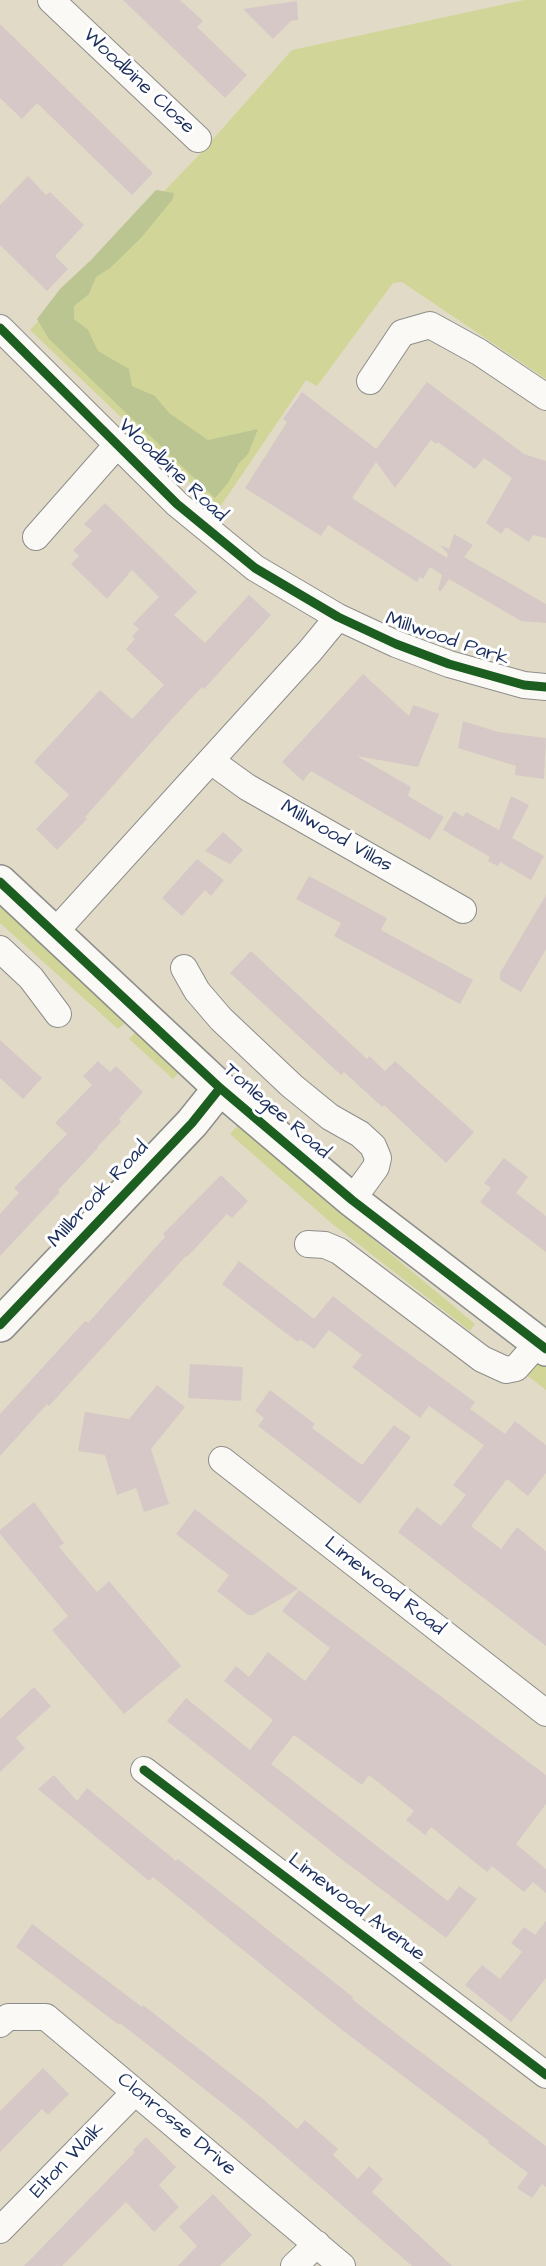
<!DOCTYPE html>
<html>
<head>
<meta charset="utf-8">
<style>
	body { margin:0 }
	canvas { display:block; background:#e0dac6 }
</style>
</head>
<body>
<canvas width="546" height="2266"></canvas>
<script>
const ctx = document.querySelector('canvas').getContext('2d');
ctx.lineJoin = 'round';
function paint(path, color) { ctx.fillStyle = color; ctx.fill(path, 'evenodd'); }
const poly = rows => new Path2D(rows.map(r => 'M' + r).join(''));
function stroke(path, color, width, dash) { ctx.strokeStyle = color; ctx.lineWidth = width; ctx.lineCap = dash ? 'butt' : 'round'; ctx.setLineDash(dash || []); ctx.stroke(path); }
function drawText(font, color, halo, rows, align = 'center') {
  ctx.font = font + ' "Architects Daughter",sans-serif'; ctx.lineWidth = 6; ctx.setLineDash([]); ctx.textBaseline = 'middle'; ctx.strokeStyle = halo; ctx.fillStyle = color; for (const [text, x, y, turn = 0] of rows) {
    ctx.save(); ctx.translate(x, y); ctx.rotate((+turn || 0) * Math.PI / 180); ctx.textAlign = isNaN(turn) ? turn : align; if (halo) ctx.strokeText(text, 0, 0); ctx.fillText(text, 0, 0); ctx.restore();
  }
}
paint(poly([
	[524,0,546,0,546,379,402,282,393,283,317,386,306,380,218,510,30,330,198,156,292,50],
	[0,902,128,1021,118,1029,0,923],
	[146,1020,190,1060,173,1079,129,1039],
	[237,1126,475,1324,470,1331,330,1222,230,1134],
	[546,1350,546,1390,511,1363]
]), '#d1d698');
paint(poly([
	[156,190,174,193,173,199,140,239,110,268,96,277,89,294,74,306,74,319,88,330,98,351,129,369,132,386,155,396,169,413,208,440,258,429,248,454,239,463,228,483,215,498,49,339,37,319,60,289,91,260]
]), '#bac591');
paint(poly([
	[123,0,180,0,203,21,197,27,247,75,225,98],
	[297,1,298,20,291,21,273,39,243,9],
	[0,24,153,173,132,195,37,103,22,119,0,98],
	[28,176,46,195,50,192,84,225,55,256,68,269,47,291,0,245,0,205],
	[427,382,524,454,546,461,546,538,533,535,529,542,506,527,501,534,486,523,512,478,484,458,475,469,438,442,436,444,431,440,395,488,376,462,352,498,447,558,448,554,440,545,449,549,454,534,473,545,464,557,546,604,546,623,521,621,449,579,441,591,438,590,442,575,430,567,423,579,420,577,417,582,328,525,321,536,245,488,287,422,283,419,302,392,376,449],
	[105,503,197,592,174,615,205,643,249,595,271,615,204,689,202,687,172,719,85,817,87,819,57,850,36,829,69,795,34,762,100,690,132,719,164,685,126,649,135,639,132,636,139,629,133,624,159,597,132,570,107,599,71,564,79,556,73,550,92,531,84,524],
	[363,674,409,716,413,705,439,714,418,767,357,756,411,787,408,796,444,817,430,840,311,771,303,781,282,762],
	[463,721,498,732,546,738,544,779,515,775,516,766,458,748],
	[511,796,529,805,512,838,544,856,531,880,500,862,498,866,488,861,490,857,443,830,454,811,463,817,466,812,499,830],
	[223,832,243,850,230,864,205,851],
	[197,859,224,880,211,896,205,890,182,916,162,898],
	[309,876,387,918,381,930,473,980,460,1004,334,936,341,923,296,899],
	[546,895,546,949,521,992,500,980,500,973],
	[251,951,367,1059,369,1056,385,1071,395,1061,474,1132,446,1163,384,1105,382,1107,344,1072,341,1075,230,973],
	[0,1040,42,1078,23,1099,0,1078],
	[98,1061,110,1072,116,1066,143,1092,119,1119,121,1122,97,1147,98,1148,58,1190,60,1192,0,1256,0,1214,19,1193,14,1188,67,1134,55,1123,92,1085,83,1076],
	[504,1158,528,1177,516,1193,546,1216,546,1252,480,1202,491,1188,484,1183],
	[221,1175,248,1201,232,1218,227,1214,187,1257,186,1256,49,1406,47,1404,0,1456,0,1414,85,1321,88,1323,165,1237,163,1234],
	[239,1261,314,1319,333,1296,379,1332,475,1402,470,1409,505,1434,515,1421,546,1445,546,1473,528,1496,507,1479,471,1526,501,1549,517,1527,546,1551,546,1646,398,1532,417,1507,441,1526,466,1495,453,1485,484,1445,429,1406,420,1418,352,1367,362,1355,329,1330,314,1349,300,1339,298,1342,275,1325,222,1284],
	[190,1364,243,1367,241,1401,188,1398],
	[157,1385,185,1407,151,1449,169,1504,144,1512,136,1488,117,1495,105,1455,78,1451,85,1412,129,1419],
	[270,1390,315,1424,312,1428,362,1465,394,1425,411,1437,360,1504,258,1426,264,1418,255,1411],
	[34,1502,64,1543,59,1547,97,1592,109,1581,181,1666,124,1714,52,1630,68,1616,0,1534,0,1530],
	[195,1509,245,1548,298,1589,253,1615,248,1615,217,1591,229,1575,176,1534],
	[299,1590,546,1775,546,1804,516,1844,546,1869,546,1893,533,1882,524,1892,492,1866,487,1872,431,1827,425,1835,406,1820,414,1811,369,1775,362,1785,294,1735,271,1764,448,1901,459,1886,477,1899,446,1938,340,1858,167,1721,186,1698,250,1750,273,1720,224,1681,236,1666,249,1677,268,1652,305,1681,330,1648,282,1611],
	[34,1687,51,1706,16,1738,25,1748,0,1772,0,1719],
	[54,1775,77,1801,87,1788,176,1861,178,1859,353,1997,352,1999,402,2038,546,2146,546,2187,542,2184,532,2198,517,2188,528,2173,488,2143,489,2141,337,2026,153,1877,149,1881,38,1789],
	[546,1921,546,1978,511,2022,465,1985,482,1965,500,1979,522,1952,511,1943,524,1927,535,1935],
	[32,1924,142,2007,143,2005,263,2099,297,2129,305,2120,338,2149,333,2155,358,2179,369,2166,383,2179,372,2192,452,2266,412,2266,240,2117,120,2023,119,2025,16,1947],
	[43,2068,69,2094,48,2115,42,2109,0,2152,0,2111],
	[146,2137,176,2167,159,2185,179,2207,154,2232,126,2202,62,2266,24,2266,135,2152,133,2150],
	[213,2194,252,2235,220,2266,178,2266,197,2246,179,2227]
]), '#d7c8c8');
const street = poly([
	[51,0,198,139],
	[0,328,177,504,255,568,338,617,396,644,449,664,524,685,546,687],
	[370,381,402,333,430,325,479,352,546,397],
	[36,537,117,445],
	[211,761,247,787,463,910],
	[55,932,310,651,338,617],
	[0,949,31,978,58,1014],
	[184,968,197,991,221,1019,292,1086,330,1117,360,1134,373,1146,378,1158,376,1167,352,1200],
	[308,1244,325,1245,339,1251,482,1359,506,1370,516,1368,538,1343],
	[222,1460,546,1713],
	[144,1770,546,2075],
	[0,2024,8,2017,46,2017,342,2266],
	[0,2230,135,2092],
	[294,2266,317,2244]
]);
const secondary = poly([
	[0,882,220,1088,352,1200,546,1349],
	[0,1325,192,1123,220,1088]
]);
stroke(street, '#8e8e8c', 28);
stroke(secondary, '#8e8e8c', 36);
stroke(street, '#faf9f6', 26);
stroke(secondary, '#faf9f6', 33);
stroke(poly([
	[0,328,177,504,255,568,338,617,396,644,449,664,524,685,546,687],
	[0,882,220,1088,352,1200,546,1349],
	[0,1325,192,1123,220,1088],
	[144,1770,546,2075]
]), '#1b5e20', 9);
drawText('20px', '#1b2f5e', '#fff', [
	["Woodbine Close",138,82,43],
	["Woodbine Road",172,471,43],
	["Millwood Park",447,640,19],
	["Millwood Villas",336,837,30],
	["Tonlegee Road",276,1112,41],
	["Millbrook Road",99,1195,-47],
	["Limewood Road",384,1587,38],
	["Limewood Avenue",356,1908,37],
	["Clonrosse Drive",176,2125,40],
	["Elton Walk",68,2161,-46]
]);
</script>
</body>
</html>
